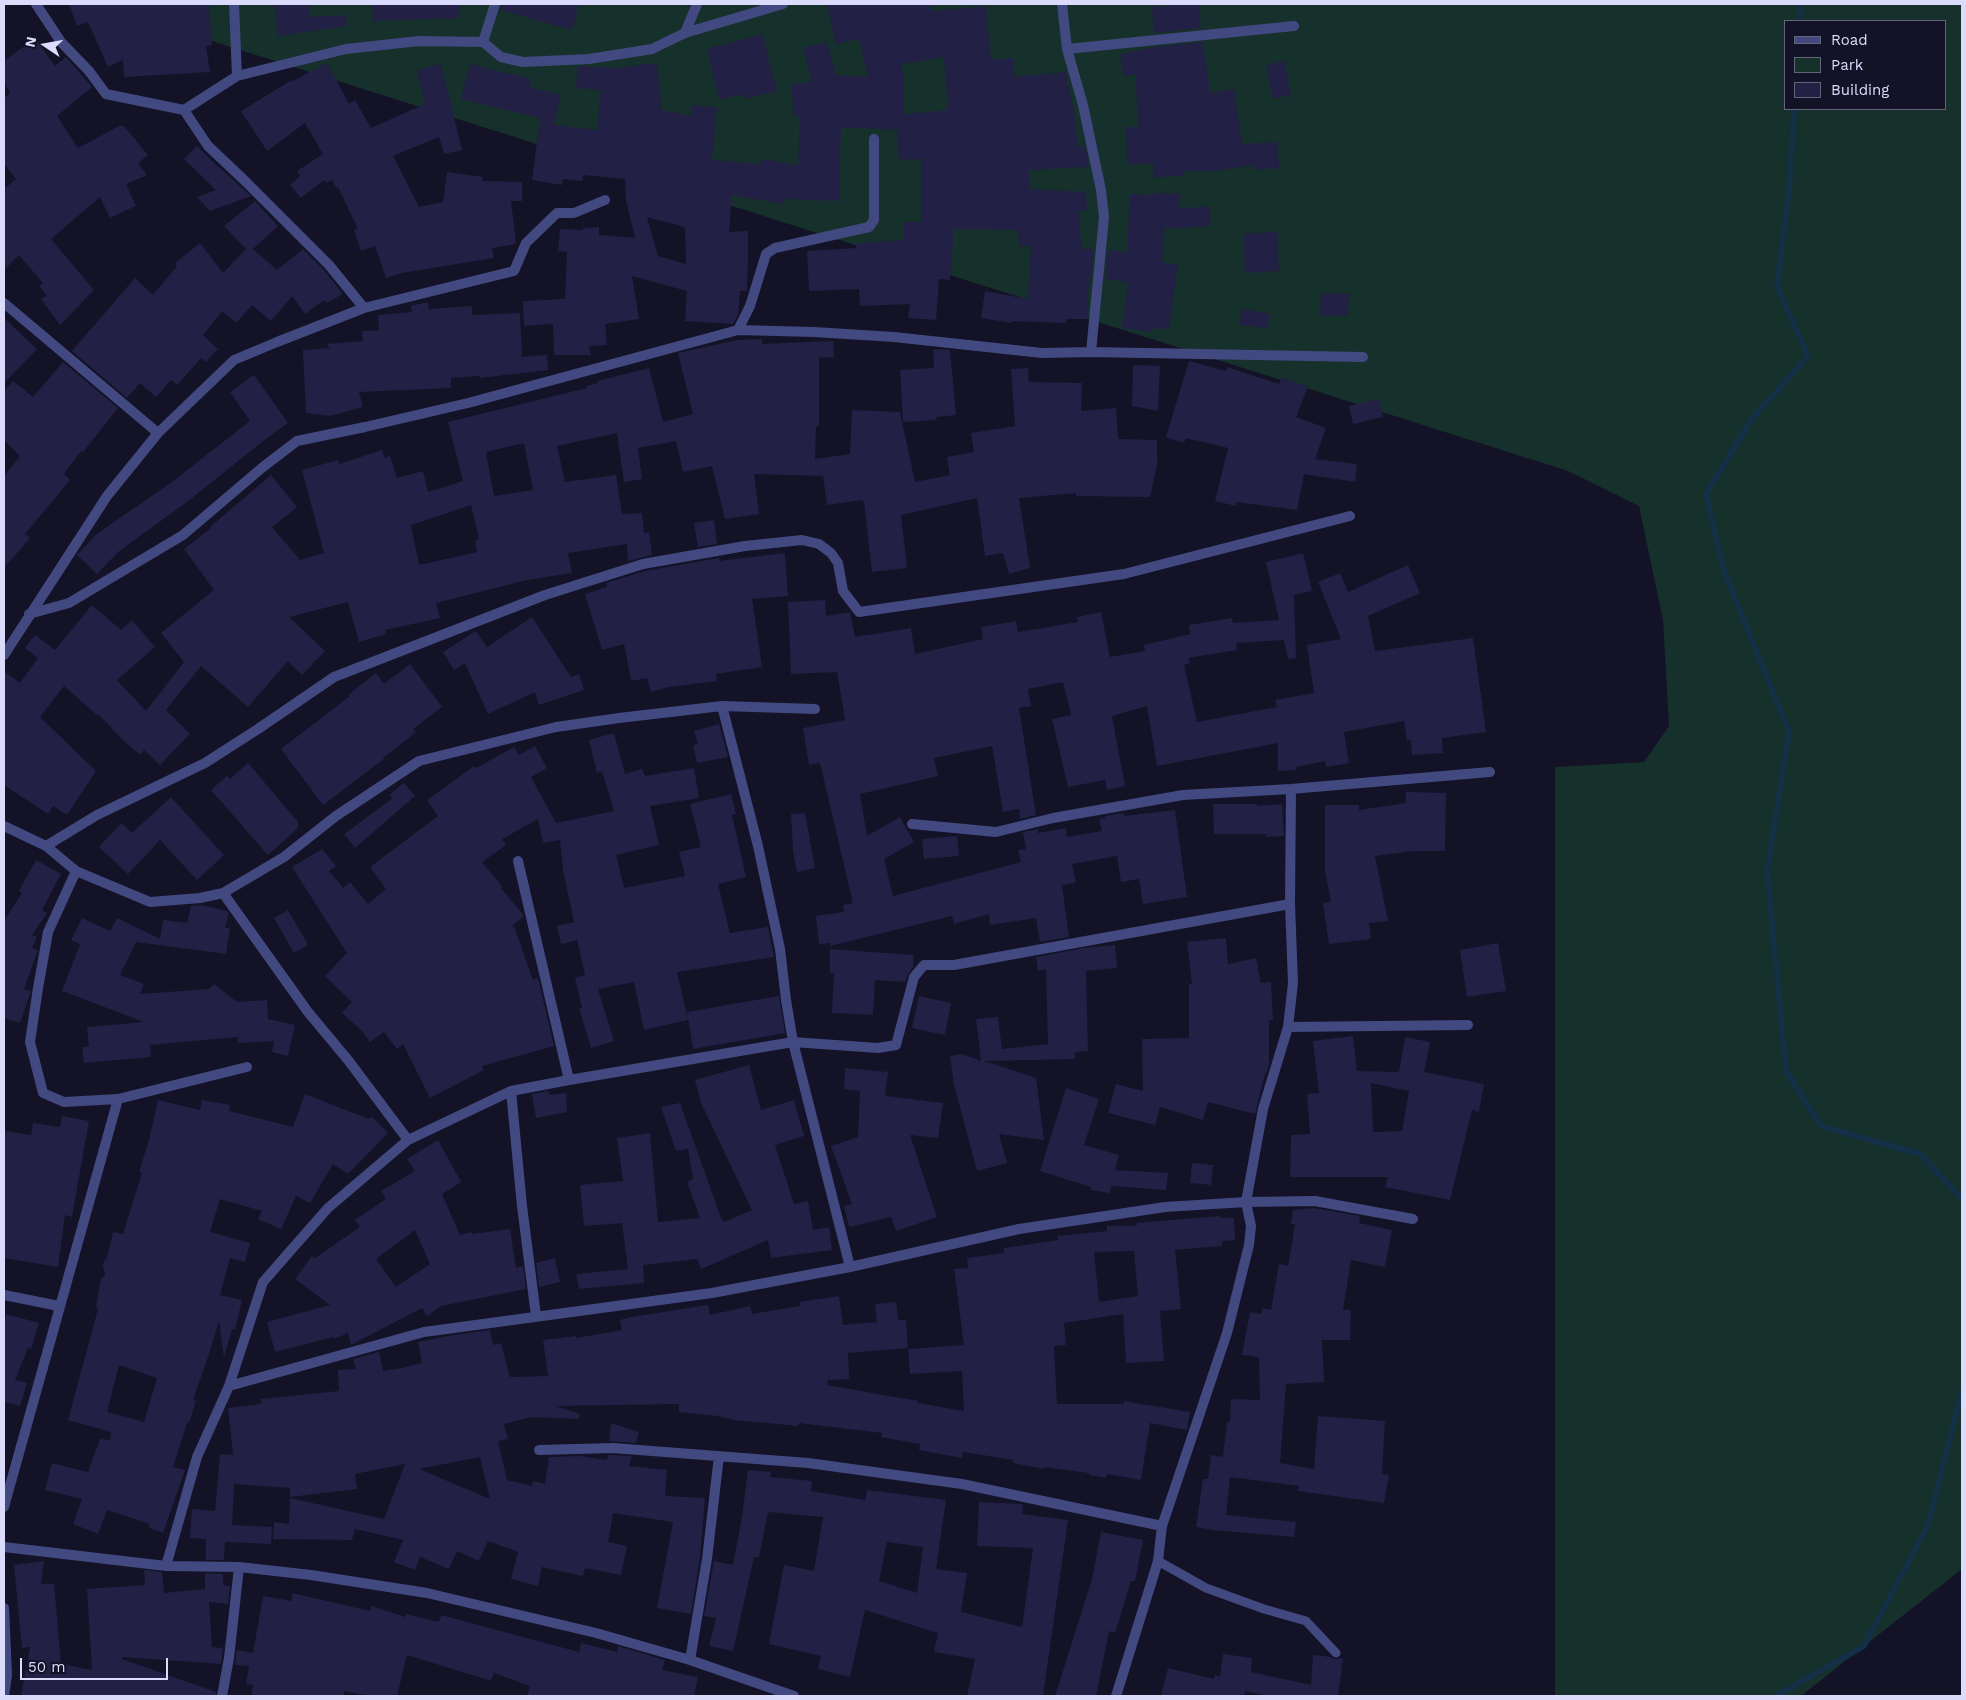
<!DOCTYPE html>
<html>
<head>
<meta charset="utf-8">
<style>
	body { margin:0 }
	#map { position:relative; width:1966px; height:1700px; overflow:hidden; background:#131226; font-family:"Work Sans",sans-serif }
	canvas { display:block }
	.frame { position:absolute; inset:0; border:5px solid #dbdcfb; pointer-events:none }
	.legend { position:absolute; left:1784px; top:20px; width:162px; height:90px; box-sizing:border-box; background:#131226; border:1px solid #63637b; margin:0; padding:6px 9px; list-style:none; font-size:15px; color:#dbdcfb }
	.legend li { display:flex; align-items:center; gap:10px; height:25px }
	.legend b { width:25px; border:1px solid #63637b }
	.north { position:absolute; left:20px; top:20px; width:50px; height:50px; -webkit-text-stroke:4px #131226; paint-order:stroke; rotate:282deg; font-size:14px; font-weight:700; line-height:20px; text-align:center; color:#dbdcfb }
	.north::after { content:''; display:block; margin:auto; width:18px; height:22px; background:#dbdcfb; clip-path:polygon(50% 0,100% 100%,50% 72%,0 100%) }
	.scale { position:absolute; left:20px; top:1658px; width:148px; height:22px; box-sizing:border-box; border:2px solid #dbdcfb; border-top:0; padding-left:6px; font-size:15px; line-height:18px; white-space:nowrap; color:#dbdcfb; -webkit-text-stroke:4px #131226; paint-order:stroke }
</style>
</head>
<body>
<div id="map">
<canvas width="1966" height="1700"></canvas>
<div class="frame"></div>
<ul class="legend">
<li><b style="height:6px;background:#424980"></b>Road</li>
<li><b style="height:14px;background:#16302b"></b>Park</li>
<li><b style="height:14px;background:#232045"></b>Building</li>
</ul>
<div class="north">N</div>
<div class="scale">50 m</div>
</div>
<script>
const ctx = document.querySelector('canvas').getContext('2d');
ctx.lineJoin = 'round';
function paint(path, color) { ctx.fillStyle = color; ctx.fill(path, 'evenodd'); }
const poly = rows => new Path2D(rows.map(r => 'M' + r).join(''));
function stroke(path, color, width, dash) { ctx.strokeStyle = color; ctx.lineWidth = width; ctx.lineCap = dash ? 'butt' : 'round'; ctx.setLineDash(dash || []); ctx.stroke(path); }
paint(poly([
	[95,4,1962,4,1962,1569,1801,1696,1555,1696,1555,767,1644,762,1669,726,1663,620,1639,506,1568,471],
	[1785,21,1945,21,1945,109,1785,109]
]), '#16302b');
stroke(poly([
	[1799,21,1801,4],
	[1794,109,1789,190,1777,286,1808,356,1751,420,1706,494,1724,571,1789,732,1767,871,1786,1071,1821,1126,1920,1154,1962,1199],
	[1776,1696,1864,1646,1928,1525,1962,1391]
]), '#142f48', 5.5);
paint(poly([
	[69,4,209,4,212,45,206,46,210,72,124,77,123,60,108,67,88,22,77,26],
	[274,4,308,4,310,17,346,15,347,26,278,36],
	[372,4,460,4,460,18,373,21],
	[502,4,579,4,572,30,500,10],
	[827,4,930,4,931,11,986,6,991,60,1013,58,1014,77,1066,72,1072,104,1073,104,1078,146,1085,146,1089,167,1029,170,1029,189,1086,192,1087,210,1078,211,1082,249,1094,249,1091,277,1089,276,1087,319,1066,319,1066,323,1012,321,1012,323,981,318,985,291,1028,299,1031,246,1019,247,1018,230,953,229,953,250,952,250,950,280,939,279,936,320,908,318,910,304,860,306,859,289,809,291,807,251,856,248,856,243,904,240,903,222,921,222,921,159,899,160,897,130,841,127,839,201,784,199,783,204,732,195,729,232,748,231,748,260,747,291,740,291,738,315,733,324,685,321,687,291,632,276,639,319,605,324,607,345,589,346,591,355,554,355,553,324,524,326,523,301,565,299,567,252,558,251,560,229,583,230,583,228,599,227,599,235,635,238,626,200,625,179,583,175,582,181,563,179,562,185,532,180,540,118,461,99,470,64,531,79,529,87,561,95,554,125,597,130,601,90,576,88,578,66,614,68,657,63,662,110,691,116,692,105,717,107,712,160,761,164,762,159,798,165,800,116,794,116,791,84,812,82,803,48,827,42,836,75,868,77,859,39,836,44],
	[944,57,948,110,904,114,904,77,901,64],
	[647,217,685,227,686,264,658,256],
	[1183,4,1199,4,1201,28,1154,33,1152,7],
	[762,34,777,91,745,99,744,94,719,100,707,49],
	[35,38,55,66,66,57,92,87,57,116,78,148,119,126,124,126,148,155,138,163,147,175,126,184,136,206,110,218,100,197,51,239,94,290,60,325,41,299,47,296,39,286,43,283,19,255,4,270,4,189,16,179,4,164,4,98,10,93,4,83,4,61],
	[1203,42,1210,93,1234,89,1242,144,1277,142,1279,168,1254,170,1254,165,1214,171,1185,171,1184,175,1153,178,1153,163,1127,165,1126,127,1139,127,1135,74,1124,76,1120,54,1155,47],
	[1284,61,1291,95,1273,99,1266,65],
	[327,63,349,104,355,100,371,128,425,104,417,70,441,64,462,150,444,154,439,137,393,156,419,207,443,202,447,172,483,177,482,181,522,182,522,201,511,201,516,244,492,248,494,258,402,273,386,278,375,246,361,251,354,230,358,229,338,187,336,188,332,180,326,183,324,180,301,198,290,185,300,176,297,171,323,154,305,123,267,151,241,111,290,81,291,82],
	[197,146,211,160,251,196,210,211,197,197,216,190,184,159],
	[1154,193,1181,194,1179,209,1209,206,1211,225,1177,229,1165,227,1162,262,1178,265,1169,329,1152,329,1151,332,1122,328,1128,282,1105,279,1108,250,1127,252,1130,194,1154,195],
	[255,201,278,226,253,249,277,270,303,249,324,270,343,294,326,303,324,300,305,314,292,296,271,321,252,305,236,323,222,311,203,335,218,349,206,362,201,358,177,385,171,380,156,397,140,383,127,398,72,351,135,278,153,295,177,266,175,263,200,243,223,273,246,249,224,226],
	[1277,232,1279,271,1245,273,1243,234],
	[1321,293,1349,294,1348,316,1320,315],
	[428,302,429,309,472,306,472,315,520,313,522,357,547,355,548,370,480,378,480,376,451,378,451,388,359,392,363,407,330,416,306,413,303,350,330,348,327,344,363,341,362,331,379,330,378,315,412,312,411,306],
	[1242,309,1271,314,1267,328,1239,325],
	[4,318,37,349,4,383],
	[762,339,762,344,833,341,834,357,819,358,819,426,816,426,815,459,850,454,852,410,900,412,915,482,950,475,947,457,974,452,971,433,1015,426,1011,369,1028,368,1029,382,1082,383,1081,411,1116,408,1118,439,1157,440,1157,460,1158,460,1150,497,1076,496,1076,493,1019,498,1030,568,1009,574,1003,553,985,556,977,498,901,515,907,568,872,572,864,503,862,500,827,505,823,476,754,474,759,514,725,519,712,466,683,472,676,441,638,448,642,479,624,482,617,433,557,446,565,482,616,475,622,514,642,513,644,533,649,532,652,555,628,561,627,544,568,553,572,573,527,580,436,603,440,618,385,630,386,634,359,642,348,602,289,617,325,651,302,675,288,661,248,707,201,666,166,710,190,734,160,765,144,750,140,755,124,741,98,714,97,715,64,686,40,717,96,771,67,815,53,806,48,814,4,785,4,671,20,683,38,658,25,648,35,635,55,650,92,605,121,630,132,620,155,647,117,680,146,711,184,662,161,633,214,590,184,549,211,528,210,527,271,475,297,507,272,527,300,560,324,553,302,470,338,460,339,464,382,450,385,458,390,456,397,478,423,471,428,492,463,481,448,422,587,388,586,386,598,383,597,381,649,368,663,422,693,414,678,353,737,340],
	[524,443,533,490,494,496,486,452],
	[471,505,479,539,475,540,477,552,419,565,411,525],
	[941,349,950,350,956,415,936,417,937,420,903,422,900,370,934,368,933,350],
	[1189,361,1226,371,1227,367,1279,384,1282,377,1308,387,1296,417,1326,428,1315,459,1357,464,1355,482,1304,474,1297,510,1237,502,1236,506,1215,501,1228,448,1186,438,1184,443,1166,437],
	[63,362,118,408,83,452,81,451,64,474,70,480,25,534,30,538,4,568,4,476,20,456,4,440,4,391,13,381,33,397],
	[1133,365,1160,366,1158,411,1132,406],
	[254,375,288,423,267,438,187,502,118,552,97,574,77,555,98,533,172,482,250,421,230,392],
	[1379,399,1383,417,1353,424,1349,406],
	[714,520,717,544,698,547,694,523],
	[785,553,788,596,752,599,762,667,716,674,717,681,669,687,651,692,647,678,631,681,624,644,602,650,585,594,607,587,606,583,645,571,719,558,719,561],
	[1303,553,1312,591,1294,595,1296,658,1288,659,1284,640,1236,643,1237,650,1188,658,1190,663,1184,665,1197,722,1277,707,1275,700,1314,693,1307,645,1341,639,1318,582,1340,573,1348,592,1408,565,1420,593,1368,616,1375,651,1473,638,1486,732,1442,738,1443,753,1412,755,1411,740,1407,741,1404,721,1344,732,1349,763,1326,767,1325,761,1296,767,1296,770,1278,771,1278,743,1157,766,1147,706,1112,716,1125,786,1107,790,1105,780,1068,787,1052,719,1071,715,1063,682,1028,689,1031,706,1019,708,1036,815,1020,819,1019,809,1003,812,992,746,934,758,938,776,860,794,867,836,900,817,914,842,884,859,893,896,1021,862,1018,850,1026,849,1023,832,1038,829,1038,833,1066,828,1067,837,1102,831,1099,819,1105,818,1105,816,1123,813,1124,816,1175,810,1187,897,1143,904,1139,879,1121,882,1117,856,1072,864,1076,883,1062,885,1069,937,1040,942,1036,918,990,925,989,914,954,924,952,916,830,946,830,943,819,944,816,916,844,912,843,905,853,903,820,763,809,765,803,728,845,720,837,672,791,674,788,602,825,600,826,616,850,612,855,637,911,628,915,654,983,639,981,627,1016,621,1018,632,1078,622,1077,617,1101,612,1110,657,1145,651,1144,645,1190,634,1189,625,1232,618,1233,623,1279,620,1266,562],
	[532,617,571,677,579,674,584,690,539,705,535,692,488,714,465,663,454,670,443,652,476,631,487,647],
	[410,664,442,707,413,729,416,732,383,758,384,759,323,805,281,749,350,696,348,695,376,673,384,684],
	[719,724,728,757,697,763,693,745,698,744,694,731],
	[614,733,625,774,642,769,645,776,694,768,699,798,650,806,659,845,616,855,624,888,685,876,679,852,701,847,690,804,731,794,736,814,732,815,746,877,718,884,730,933,768,927,774,957,677,972,688,1020,644,1030,634,982,598,989,614,1041,591,1048,579,1008,582,1008,575,978,585,975,577,940,561,944,557,926,574,922,563,870,560,840,543,843,538,819,502,839,506,845,482,862,502,886,501,888,524,916,512,926,515,929,533,980,538,978,554,1046,482,1066,484,1070,430,1098,403,1044,397,1049,384,1032,370,1042,362,1031,342,1013,352,1002,325,976,347,953,292,867,322,849,336,866,329,871,343,888,350,882,368,904,386,889,370,867,438,816,427,800,474,766,476,768,514,747,519,755,535,746,547,768,531,777,556,823,614,811,602,771,597,773,589,740],
	[248,763,298,822,298,828,268,855,211,790,227,776,230,779],
	[404,783,415,796,355,848,344,834,393,798,389,795],
	[1406,792,1446,793,1445,851,1413,851,1375,856,1388,921,1369,923,1371,939,1329,944,1323,903,1331,902,1325,871,1325,805,1359,805,1359,810,1406,803],
	[171,797,224,855,197,880,160,840,128,874,99,847,121,823,132,833],
	[1213,804,1257,804,1257,806,1282,804,1284,836,1266,837,1266,834,1214,834],
	[805,813,815,868,797,872,793,851,791,814],
	[957,836,959,856,924,859,922,839],
	[36,860,61,874,42,910,47,913,32,935,37,937,32,948,38,950,24,989,31,991,20,1023,4,1018,4,921,22,893,19,891],
	[201,905,227,911,229,913,225,928,230,928,226,954,136,942,120,975,144,984,140,994,209,989,214,984,237,1002,267,1000,268,1019,295,1025,288,1056,272,1052,274,1041,238,1043,238,1037,150,1045,151,1057,84,1063,82,1047,89,1046,87,1027,144,1022,62,991,80,944,71,940,82,918,110,931,117,918,160,939,163,920,187,923,191,906],
	[288,910,308,945,294,953,274,918],
	[1226,938,1228,964,1256,958,1261,983,1271,982,1273,1020,1269,1020,1269,1065,1266,1074,1265,1074,1255,1114,1208,1102,1203,1120,1160,1107,1155,1125,1108,1113,1116,1084,1143,1091,1142,1039,1189,1038,1189,984,1192,984,1187,942],
	[1498,943,1506,991,1467,997,1460,950],
	[1115,945,1117,968,1086,971,1088,1051,1075,1052,1075,1059,984,1061,1036,1078,1044,1140,999,1134,1007,1163,977,1171,954,1085,950,1056,962,1054,981,1061,976,1019,998,1017,1002,1049,1048,1044,1046,969,1038,971,1036,957,1084,948],
	[830,949,914,955,913,967,908,975,905,982,875,980,873,1015,832,1013,834,973,830,973],
	[779,996,785,1033,693,1049,687,1012],
	[919,996,951,1003,945,1035,912,1028],
	[1353,1036,1357,1071,1399,1072,1405,1037,1430,1042,1424,1072,1484,1084,1479,1112,1472,1110,1450,1200,1385,1187,1388,1177,1290,1177,1291,1135,1310,1134,1307,1094,1319,1093,1313,1041],
	[1371,1083,1409,1091,1402,1131,1373,1132],
	[749,1065,761,1110,794,1100,804,1136,775,1145,794,1204,808,1201,813,1230,829,1227,832,1250,771,1258,768,1240,701,1269,697,1259,643,1265,644,1283,579,1289,576,1274,628,1269,622,1223,584,1226,580,1185,623,1181,617,1138,650,1133,658,1222,700,1218,687,1182,693,1179,688,1149,676,1151,661,1107,680,1103,721,1218,724,1222,752,1210,701,1103,695,1080],
	[845,1068,888,1072,885,1096,943,1103,938,1138,910,1135,937,1217,896,1231,891,1217,849,1227,844,1206,852,1204,831,1146,858,1137,860,1091,844,1089],
	[1066,1088,1099,1099,1084,1145,1119,1155,1115,1170,1168,1173,1166,1190,1111,1186,1110,1193,1090,1190,1091,1187,1040,1171],
	[548,1091,549,1095,566,1093,567,1112,536,1118,532,1094],
	[305,1094,369,1119,372,1117,388,1133,348,1174,333,1164,310,1203,296,1196,281,1229,258,1219,262,1211,220,1199,210,1232,250,1243,245,1262,230,1258,220,1295,242,1300,235,1330,232,1329,224,1358,219,1321,209,1354,193,1400,196,1401,189,1423,187,1423,173,1467,185,1470,163,1533,149,1528,150,1524,107,1510,98,1534,73,1524,82,1499,45,1490,52,1463,88,1472,100,1439,110,1440,111,1432,68,1420,98,1309,96,1306,101,1279,105,1275,103,1266,104,1261,107,1258,113,1232,123,1234,142,1173,139,1172,149,1140,158,1100,200,1110,202,1100,230,1105,229,1111,293,1127],
	[119,1365,157,1378,144,1422,107,1412],
	[62,1116,89,1121,72,1217,65,1215,58,1267,4,1258,4,1140,5,1131,31,1135,33,1123,60,1127],
	[438,1140,461,1182,442,1194,460,1235,472,1232,472,1234,510,1229,516,1268,523,1266,526,1289,441,1306,427,1316,422,1308,351,1345,348,1333,334,1339,333,1337,275,1352,267,1322,330,1305,295,1279,312,1256,315,1258,360,1227,355,1220,386,1199,381,1191,415,1171,407,1159],
	[415,1230,430,1264,396,1287,376,1259],
	[1192,1163,1213,1165,1211,1185,1190,1183],
	[1314,1208,1360,1216,1359,1223,1392,1230,1385,1267,1351,1260,1343,1310,1351,1310,1350,1340,1322,1340,1324,1382,1286,1384,1280,1463,1314,1469,1318,1416,1385,1421,1382,1474,1389,1475,1384,1503,1298,1491,1299,1486,1230,1477,1226,1515,1296,1522,1294,1537,1213,1530,1196,1527,1203,1479,1208,1479,1211,1455,1223,1457,1227,1422,1230,1422,1231,1399,1260,1400,1259,1357,1242,1355,1250,1312,1262,1314,1262,1308,1271,1310,1279,1264,1288,1266,1289,1261,1295,1224,1291,1224,1293,1210],
	[1220,1216,1220,1218,1234,1218,1235,1240,1222,1241,1222,1246,1175,1250,1181,1309,1160,1311,1164,1361,1126,1363,1123,1314,1064,1323,1066,1345,1054,1346,1057,1404,1124,1404,1124,1401,1190,1412,1187,1430,1150,1423,1141,1480,1107,1474,1106,1478,1089,1475,1089,1473,1044,1467,1044,1469,1013,1463,1014,1460,963,1452,962,1458,919,1450,920,1444,881,1437,882,1433,799,1423,798,1426,734,1420,718,1416,679,1412,679,1404,555,1406,580,1414,579,1419,532,1417,504,1424,508,1439,498,1441,507,1480,532,1486,533,1481,545,1484,549,1457,580,1456,607,1460,608,1455,632,1456,629,1466,667,1470,665,1496,705,1498,700,1558,691,1614,657,1608,673,1522,613,1513,608,1542,627,1546,621,1575,585,1568,583,1576,542,1567,538,1586,511,1579,518,1552,488,1541,479,1561,457,1551,449,1569,420,1557,415,1570,394,1562,403,1540,355,1529,352,1540,273,1539,274,1522,289,1524,290,1498,384,1519,405,1464,355,1474,357,1489,290,1497,290,1488,234,1484,232,1525,272,1527,271,1544,225,1542,224,1560,206,1560,206,1539,190,1538,192,1509,215,1511,220,1454,233,1455,228,1408,261,1404,261,1399,339,1391,338,1370,356,1369,353,1359,379,1352,383,1371,402,1368,422,1363,418,1342,448,1336,490,1330,493,1345,501,1343,510,1377,548,1376,543,1340,576,1336,576,1338,622,1330,620,1320,631,1317,708,1305,710,1315,750,1306,752,1314,800,1306,800,1302,839,1296,843,1325,877,1322,875,1304,896,1302,898,1320,906,1320,908,1348,848,1353,849,1379,828,1380,827,1385,918,1401,918,1403,964,1411,962,1371,910,1374,908,1349,964,1345,954,1269,968,1268,967,1258,1004,1253,1004,1248,1058,1240,1057,1236,1107,1231,1107,1226,1137,1226,1136,1223],
	[1134,1251,1138,1296,1099,1302,1094,1252],
	[480,1457,490,1499,419,1469],
	[555,1258,560,1282,539,1287,536,1263],
	[6,1314,39,1323,31,1349,28,1348,15,1380,27,1383,20,1406,6,1402,4,1406,4,1324],
	[611,1423,639,1432,636,1443,609,1441],
	[748,1470,771,1472,770,1477,812,1481,811,1491,865,1500,867,1490,946,1500,936,1569,967,1573,961,1612,1022,1627,1033,1548,977,1546,979,1502,1023,1504,1022,1514,1068,1520,1043,1696,967,1696,975,1659,934,1652,938,1633,865,1610,850,1677,818,1669,821,1656,769,1644,784,1565,814,1571,823,1517,768,1512,759,1557,754,1557,733,1651,709,1646,716,1618,704,1616,714,1561,733,1565,742,1516],
	[887,1542,923,1547,917,1593,879,1581],
	[1101,1532,1143,1540,1135,1581,1131,1581,1115,1633,1109,1631,1096,1696,1055,1696,1092,1579],
	[44,1561,41,1584,54,1584,61,1664,92,1670,87,1589,145,1585,144,1570,162,1572,164,1593,205,1589,205,1573,223,1574,223,1585,230,1586,228,1604,209,1602,212,1647,223,1648,221,1664,122,1657,122,1659,216,1692,215,1696,21,1696,30,1647,22,1648,14,1565],
	[292,1593,370,1611,371,1606,405,1617,406,1614,439,1622,441,1615,579,1652,581,1643,617,1652,618,1646,665,1660,662,1670,698,1677,694,1696,527,1696,530,1686,494,1673,491,1681,407,1655,397,1696,369,1696,344,1691,344,1696,251,1696,253,1685,246,1684,249,1666,235,1665,237,1650,253,1653,263,1596,292,1601],
	[1223,1654,1252,1658,1251,1672,1311,1685,1313,1655,1331,1657,1335,1659,1343,1658,1338,1696,1269,1696,1245,1691,1244,1696,1161,1696,1168,1668,1214,1679,1215,1675,1220,1677]
]), '#232045');
stroke(poly([
	[1158,1561,1206,1588,1264,1609,1306,1621,1336,1653]
]), '#424980', 9);
stroke(poly([
	[36,4,61,42,89,71,106,94,184,110,208,146,242,178,329,265,364,308],
	[234,4,237,76],
	[1062,4,1067,49,1083,105,1101,190,1104,217,1091,352],
	[685,33,697,4],
	[483,42,495,4],
	[1067,49,1294,26],
	[184,110,237,76,346,49,419,41,483,42,501,57,523,62,589,59,652,49,685,33,783,4],
	[4,303,158,433],
	[738,330,750,306,766,254,775,248,869,227,874,220,874,139],
	[29,614,69,603,183,535,263,467,297,441,365,427,468,403,738,330,814,332,894,337,1042,353,1091,352,1363,357],
	[4,655,107,496,158,433,234,360,277,342,364,308,514,271,526,243,557,213,574,213,605,200],
	[722,706,758,846,780,949,786,1000,793,1042,850,1267],
	[912,824,996,832,1053,818,1183,795,1291,789,1490,772],
	[4,826,46,846,76,871,150,902,200,898,223,893,284,857,336,816,419,761,556,727,619,718,722,706,815,709],
	[46,846,97,815,205,763,258,729,334,677,545,595,643,564,745,546,802,540,819,544,831,553,838,563,843,591,859,612,1124,574,1350,516],
	[518,861,569,1080],
	[76,871,48,932,38,988,30,1042,43,1093,64,1102,118,1099,247,1067],
	[223,893,308,1012,348,1060,408,1140],
	[1288,1027,1468,1025],
	[511,1091,522,1206,536,1316],
	[4,1295,59,1306],
	[229,1386,424,1332,712,1293,850,1267,1019,1229,1165,1207,1246,1202,1315,1201,1413,1219],
	[539,1450,613,1448,808,1463,962,1484,1162,1526],
	[4,1507,118,1099],
	[4,1547,166,1566,239,1567,311,1575,427,1593,596,1633,690,1660,794,1696],
	[166,1566,197,1457,229,1386,263,1282,328,1208,408,1140,511,1091,569,1080,793,1042,878,1048,896,1045,914,977,924,965,954,965,1290,904],
	[4,1608,7,1675,4,1696],
	[690,1660,707,1559,719,1456],
	[222,1696,229,1658,239,1567],
	[1116,1696,1158,1561,1162,1526,1227,1333,1249,1245,1251,1226,1246,1202,1263,1109,1288,1027,1293,983,1290,904,1291,789]
]), '#424980', 10);
</script>
</body>
</html>
